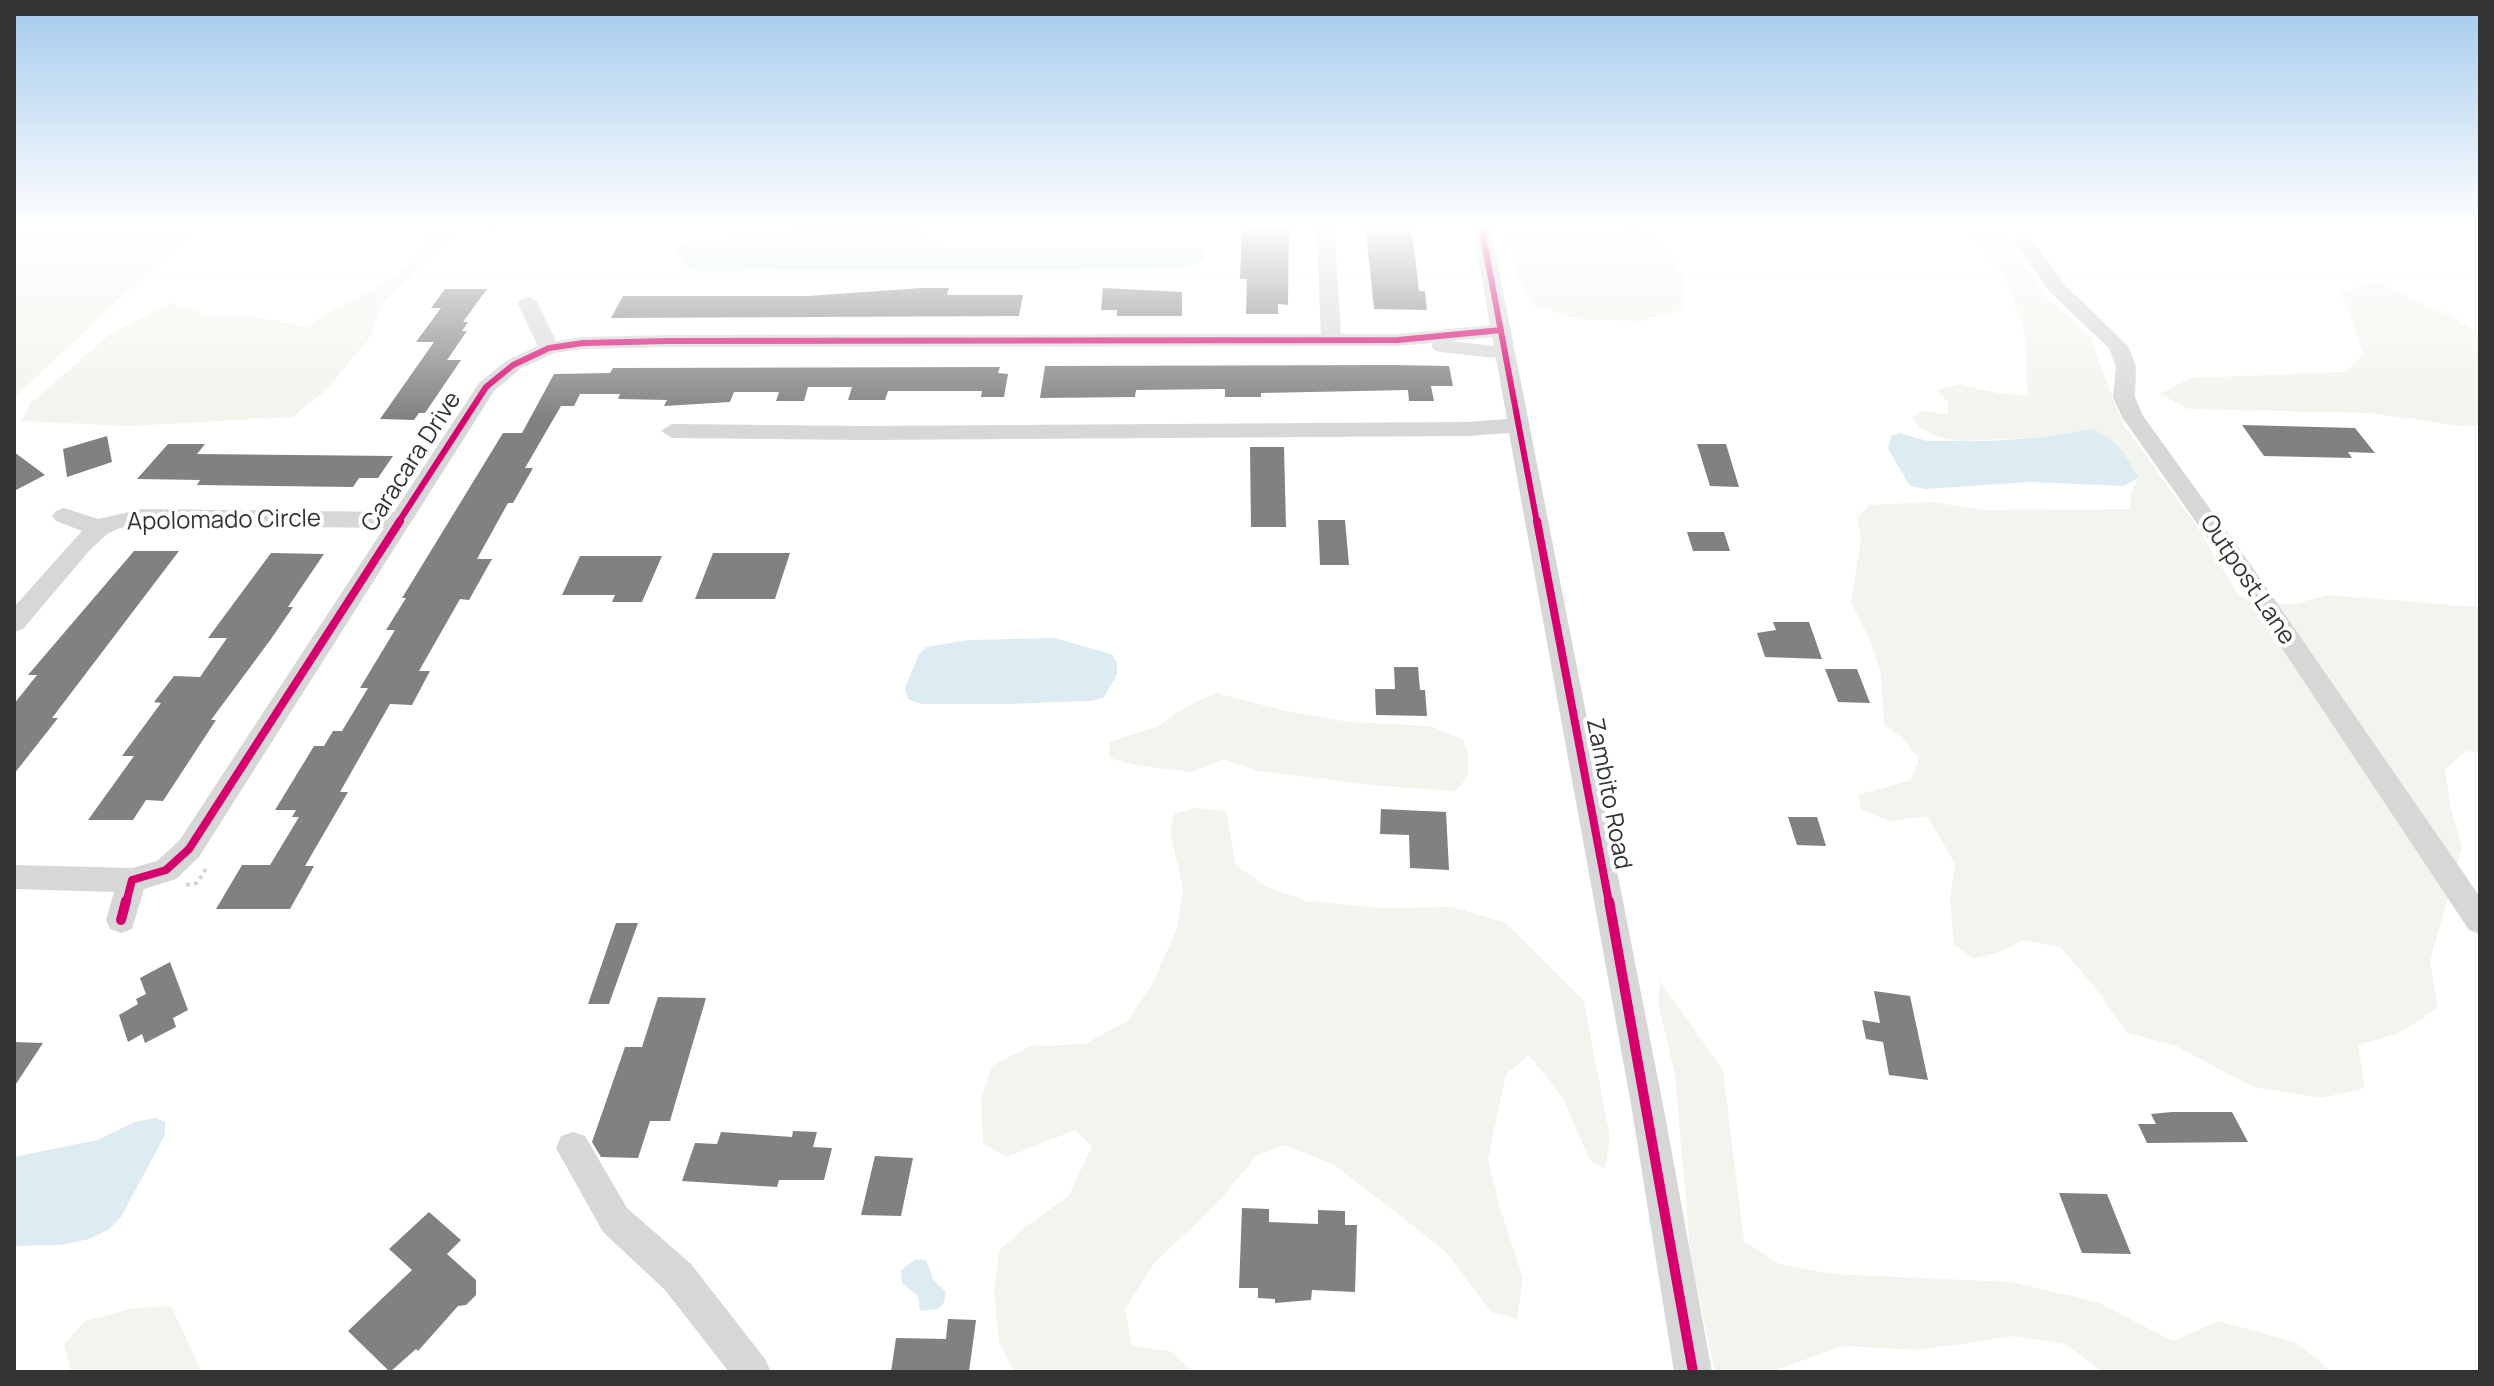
<!DOCTYPE html>
<html>
<head>
<meta charset="utf-8">
<style>
	body { margin:0 }
	#map { position:relative; width:2494px; height:1386px; overflow:hidden; background:#fff; font-family:Manrope,sans-serif }
	canvas { display:block }
	.frame { position:absolute; inset:0; border:16px solid #333; pointer-events:none }
</style>
</head>
<body>
<div id="map">
<canvas width="2494" height="1386"></canvas>
<div class="frame"></div>
</div>
<script>
const ctx = document.querySelector('canvas').getContext('2d');
ctx.lineJoin = 'round';
function paint(path, color) { ctx.fillStyle = color; ctx.fill(path, 'evenodd'); }
const poly = rows => new Path2D(rows.map(r => 'M' + r).join(''));
function stroke(path, color, width, dash) { ctx.strokeStyle = color; ctx.lineWidth = width; ctx.lineCap = dash ? 'butt' : 'round'; ctx.setLineDash(dash || []); ctx.stroke(path); }
function drawText(font, color, halo, rows, align = 'center') {
  ctx.font = font + ' Manrope,sans-serif'; ctx.lineWidth = 8; ctx.setLineDash([]); ctx.textBaseline = 'middle'; ctx.strokeStyle = halo; ctx.fillStyle = color; for (const [text, x, y, turn = 0] of rows) {
    ctx.save(); ctx.translate(x, y); ctx.rotate((+turn || 0) * Math.PI / 180); ctx.textAlign = isNaN(turn) ? turn : align; if (halo) ctx.strokeText(text, 0, 0); ctx.fillText(text, 0, 0); ctx.restore();
  }
}
paint(poly([
	[14,225,198,225,14,398],
	[440,225,559,225,555,228,454,234,382,303,369,339,326,390,292,417,129,426,21,421,30,404,110,334,172,303,208,315,252,316,308,327,333,308,375,290,410,265],
	[1506,225,1618,225,1635,228,1663,244,1684,280,1683,309,1639,321,1577,319,1533,306,1519,279],
	[1962,225,1996,225,2045,295,2090,337,2123,424,2198,528,2239,596,2291,605,2328,595,2480,607,2480,752,2467,751,2445,769,2450,805,2462,847,2430,961,2438,1008,2400,1033,2358,1045,2365,1088,2321,1098,2253,1087,2176,1046,2127,1033,2094,986,2060,947,2022,940,2001,952,1974,959,1954,944,1950,900,1955,863,1927,816,1891,822,1861,809,1858,795,1911,780,1919,758,1902,738,1884,725,1881,673,1870,640,1851,602,1861,539,1857,518,1869,505,1933,502,1981,510,2130,509,2131,494,2139,477,2123,451,2107,436,2091,429,2044,437,1960,441,1939,437,1921,429,1912,418,1921,411,1948,414,1948,402,1937,390,1960,384,2001,394,2027,395,2026,336,2005,274],
	[2376,281,2453,317,2480,335,2480,425,2459,426,2369,413,2189,409,2160,394,2191,378,2345,372,2364,354,2341,291],
	[1216,693,1286,711,1349,722,1430,726,1463,739,1468,755,1468,776,1456,791,1379,786,1257,771,1224,759,1191,772,1135,765,1110,758,1109,742,1159,726,1187,706],
	[1196,808,1226,811,1236,865,1267,887,1307,901,1381,908,1453,907,1506,923,1584,1001,1610,1138,1605,1169,1589,1159,1564,1100,1529,1055,1506,1074,1488,1159,1500,1208,1523,1278,1517,1319,1491,1312,1444,1250,1333,1164,1285,1145,1256,1156,1219,1202,1154,1263,1125,1310,1132,1346,1170,1351,1194,1372,1015,1372,999,1343,994,1291,999,1251,1023,1229,1069,1195,1092,1146,1075,1130,1007,1157,983,1143,981,1099,992,1066,1030,1046,1085,1044,1127,1021,1152,985,1177,928,1183,888,1170,833,1174,814],
	[1660,981,1723,1070,1744,1241,1779,1264,1832,1274,2011,1282,2097,1302,2173,1341,2219,1321,2297,1343,2333,1372,2102,1372,2066,1344,2015,1336,1921,1350,1842,1346,1771,1372,1715,1372,1691,1262,1675,1074,1658,1003],
	[171,1306,202,1372,71,1372,64,1344,85,1321,134,1308]
]), '#f1f5ed');
paint(poly([
	[839,225,914,225,925,239,947,249,1195,248,1204,251,1207,260,1185,269,695,271,691,270,676,253,681,245,694,242,748,238],
	[2091,429,2107,436,2123,451,2139,478,2123,486,2030,482,1925,489,1910,486,1888,449,1891,436,1900,433,1927,441,1990,441,2044,437],
	[1054,638,1111,654,1117,662,1117,675,1103,698,1090,701,1006,704,922,704,908,699,905,688,919,654,926,647,969,640],
	[155,1118,165,1122,165,1135,121,1217,108,1230,89,1239,61,1245,14,1246,14,1157,97,1140,135,1122],
	[916,1259,926,1260,934,1281,946,1292,944,1302,939,1309,920,1311,918,1296,902,1283,901,1270]
]), '#ddebf3');
paint(poly([
	[1242,225,1289,225,1288,305,1278,304,1278,314,1246,314,1247,279,1240,279],
	[1366,230,1412,231,1419,291,1425,291,1427,310,1374,309],
	[922,288,949,288,947,295,1023,295,1019,316,611,318,623,296,808,296],
	[1103,288,1182,292,1182,316,1117,316,1117,310,1101,310],
	[445,289,487,289,463,322,468,322,462,331,467,331,447,360,461,360,425,413,419,413,414,420,380,419,434,342,416,342,441,308,431,308],
	[1392,365,1449,366,1453,386,1431,386,1434,401,1409,401,1408,390,1261,393,1261,397,1225,397,1225,389,1136,390,1135,397,1040,398,1045,366],
	[1000,367,998,373,1008,374,1004,397,981,397,982,391,888,391,885,400,848,400,852,387,808,387,804,401,776,401,779,392,734,392,730,402,664,406,667,400,618,399,620,394,580,394,574,406,561,406,525,468,533,468,513,503,508,503,477,559,492,559,469,600,460,599,419,671,430,671,412,705,390,704,340,792,348,792,305,866,314,866,290,909,216,909,242,865,270,865,299,817,292,817,296,810,275,810,314,746,324,746,333,731,342,731,368,688,360,688,395,630,386,630,406,598,402,598,503,433,522,433,554,374,610,373,613,368],
	[2242,425,2355,428,2375,453,2348,452,2352,458,2264,456],
	[107,436,112,462,67,477,63,449],
	[168,444,205,444,197,454,393,456,378,478,359,478,353,487,197,485,200,480,137,479],
	[1697,444,1726,444,1739,487,1710,486],
	[1250,447,1284,447,1286,527,1251,527],
	[14,452,45,475,14,491],
	[1318,520,1345,520,1349,565,1320,565],
	[1687,532,1724,532,1730,551,1693,551],
	[134,551,179,551,52,718,58,718,14,774,14,704,37,675,28,675],
	[271,553,324,554,288,607,293,607,271,639,211,720,216,720,163,801,146,800,133,820,88,820,134,756,122,756,161,703,154,702,174,676,200,677,227,638,208,638],
	[713,553,790,553,775,599,695,599],
	[580,556,662,556,642,602,612,602,615,595,562,595],
	[1773,622,1809,622,1822,659,1765,657,1757,633,1776,630],
	[1394,667,1418,667,1420,690,1425,690,1427,716,1376,715,1375,689,1395,689],
	[1825,669,1857,669,1870,703,1838,702],
	[1381,809,1446,812,1449,870,1410,868,1409,835,1380,834],
	[1788,817,1817,817,1826,846,1797,845],
	[616,923,638,923,609,1004,588,1004],
	[170,962,188,1010,173,1018,176,1027,145,1043,142,1034,128,1042,119,1015,138,1004,136,999,146,994,140,978],
	[1874,991,1910,996,1928,1080,1889,1075,1883,1042,1866,1039,1862,1020,1880,1023],
	[658,997,706,998,670,1121,650,1121,638,1158,601,1157,592,1142,625,1047,642,1047],
	[14,1042,43,1043,14,1087],
	[2172,1112,2232,1112,2248,1142,2147,1143,2138,1124,2156,1124,2151,1114],
	[793,1131,817,1132,813,1147,832,1148,824,1180,779,1180,777,1187,682,1181,695,1143,717,1144,721,1132,792,1137],
	[875,1156,913,1158,901,1216,861,1215],
	[2059,1193,2107,1194,2131,1254,2082,1253],
	[1242,1208,1269,1209,1269,1222,1318,1224,1318,1210,1345,1211,1345,1225,1357,1225,1355,1292,1312,1290,1311,1300,1275,1303,1275,1299,1258,1298,1258,1288,1239,1288],
	[429,1212,461,1240,447,1254,476,1280,476,1295,466,1305,458,1306,418,1351,416,1349,390,1372,348,1331,412,1270,389,1249],
	[948,1319,976,1320,969,1372,891,1372,896,1338,946,1339]
]), '#818181');
stroke(poly([
	[186,885,197,883,206,869]
]), '#d6d6d6', 4, [4, 4]);
paint(poly([
	[1316,225,1334,225,1341,334,1398,334,1490,325,1472,225,1490,225,1664,1110,1712,1372,1674,1372,1632,1110,1509,433,1467,436,864,440,672,438,661,431,672,424,864,426,1467,422,1507,419,1496,358,1441,352,1434,350,1431,346,1433,343,1398,346,667,347,583,349,554,353,520,369,494,391,199,857,176,879,144,889,132,929,121,933,110,929,106,920,114,892,14,889,14,865,132,868,157,861,179,841,384,528,142,525,120,528,107,534,89,551,23,629,14,632,14,607,82,531,56,521,52,516,56,511,64,508,98,519,142,509,394,512,479,383,506,361,538,346,517,302,527,296,537,302,556,341,583,337,667,335,1321,334,1316,225],
	[1492,337,1494,346,1450,341,1492,337],
	[2024,237,2031,239,2065,285,2128,346,2136,367,2135,397,2143,416,2250,564,2480,897,2480,934,2469,930,2234,576,2122,417,2113,397,2116,367,2109,348,2051,293,2015,243,2024,237],
	[573,1132,585,1136,627,1208,691,1264,765,1359,771,1372,729,1372,665,1290,603,1232,556,1148,561,1136,573,1132]
]), '#d7d7d7');
stroke(poly([
	[1481,225,1537,523],
	[398,523,486,387,513,365,549,348,583,343,667,341,1398,340,1501,330]
]), '#d6006c', 6);
stroke(poly([
	[1537,521,1609,903],
	[126,903,132,880,166,870,189,849,400,521]
]), '#d6006c', 8);
stroke(poly([
	[1609,901,1693,1372],
	[121,920,126,901]
]), '#d6006c', 10);
const sky = ctx.createLinearGradient(0, 0, 0, 419);
sky.addColorStop(0, '#a3caec');
sky.addColorStop(0.54, '#fff');
sky.addColorStop(1, '#ffffff00');
ctx.fillStyle = sky;
ctx.fillRect(0, 0, 2494, 419);
drawText('24px', '#333', '#fff', [
	["Caracara Drive",412,462,-57],
	["Apolomado Circle",224,521,-1],
	["Outpost Lane",2247,580,56],
	["Zambito Road",1608,794,79]
]);
</script>
</body>
</html>
